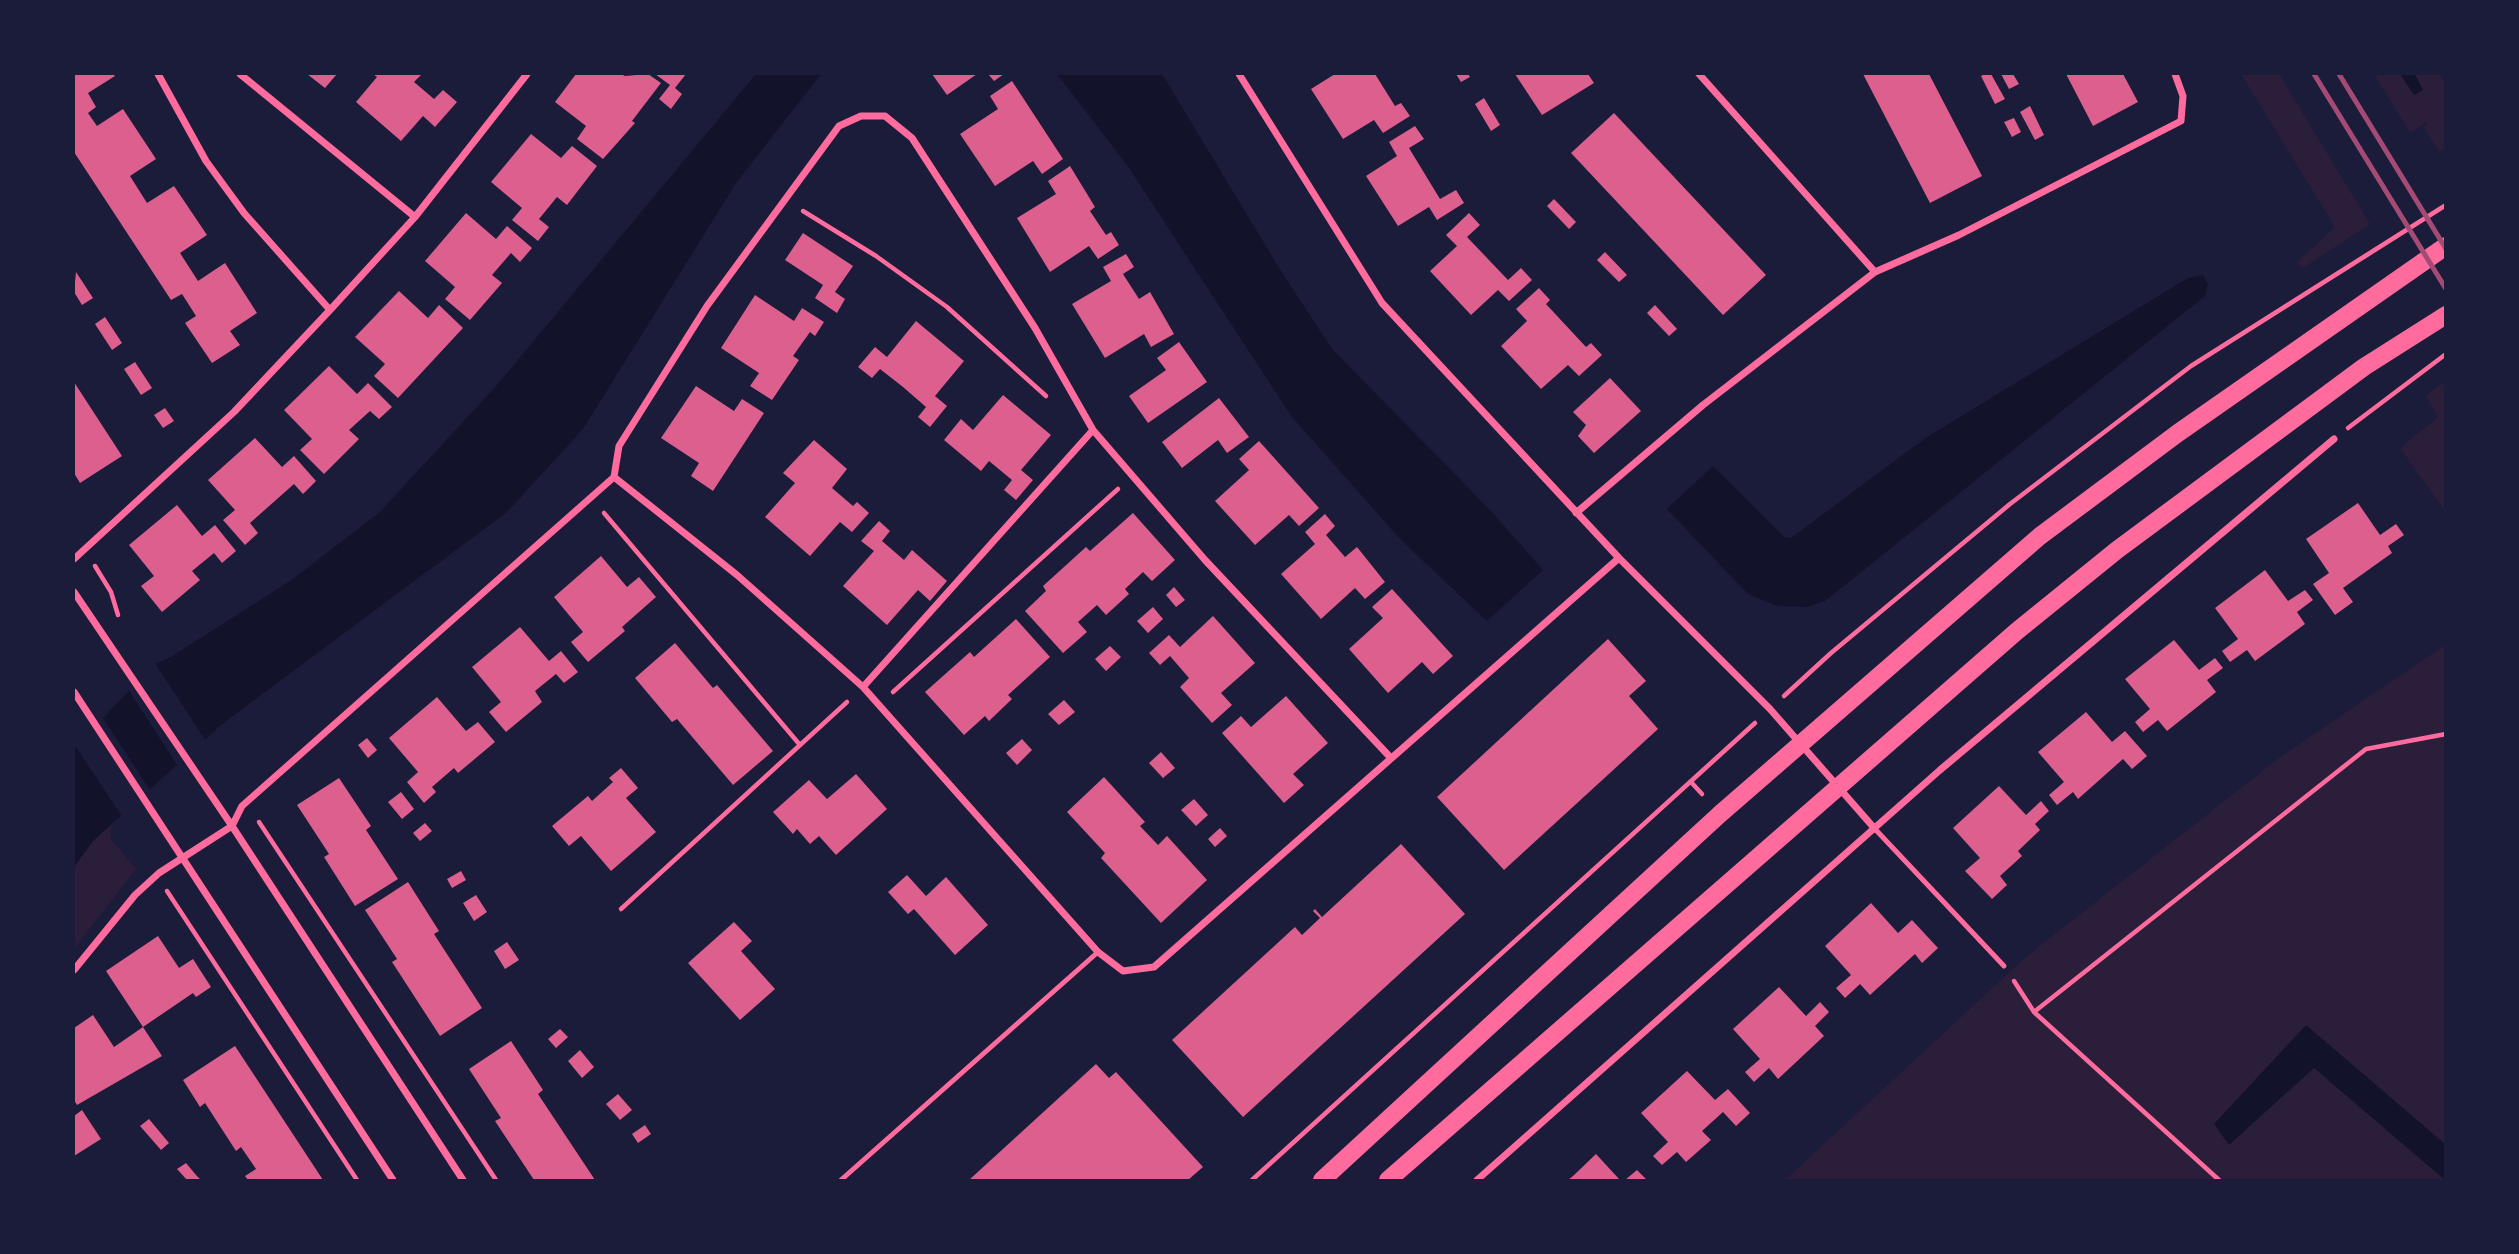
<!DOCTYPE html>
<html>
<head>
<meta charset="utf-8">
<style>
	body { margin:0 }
	#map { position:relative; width:2519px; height:1254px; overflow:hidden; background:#1b1b3a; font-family:Helvetica,sans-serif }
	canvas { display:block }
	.frame { position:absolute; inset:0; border:75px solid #1b1b3a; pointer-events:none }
</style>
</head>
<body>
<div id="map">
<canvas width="2519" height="1254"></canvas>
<div class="frame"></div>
</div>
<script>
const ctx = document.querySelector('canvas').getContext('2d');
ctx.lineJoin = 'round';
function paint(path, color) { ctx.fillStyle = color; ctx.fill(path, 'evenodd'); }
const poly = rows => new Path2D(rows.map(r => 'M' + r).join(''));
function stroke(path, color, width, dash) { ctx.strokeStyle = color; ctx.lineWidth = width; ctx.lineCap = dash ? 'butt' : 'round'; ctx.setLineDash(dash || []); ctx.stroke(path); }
paint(poly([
	[2241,74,2279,74,2370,224,2303,268,2297,262,2335,227],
	[2374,74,2439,74,2445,84,2445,148,2439,152,2424,128,2427,122,2410,133],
	[2445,381,2445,511,2400,448,2438,417,2426,396],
	[2445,645,2445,1180,1785,1180,2027,956,2279,758],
	[112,823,110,838,136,869,74,949,74,867,93,841]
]), '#2a1e3b');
paint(poly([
	[756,74,821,74,736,183,583,429,507,512,222,724,93,841,74,867,74,749,154,664,171,657,290,581,379,513,497,385],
	[1057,74,1162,74,1279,268,1332,349,1491,511,1543,570,1487,621,1401,540,1292,417,1127,165],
	[2400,74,2415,74,2423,90,2414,95],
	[2203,275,2208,284,2205,296,1825,601,1807,607,1777,606,1748,594,1667,509,1713,466,1784,537,1791,538,1927,437,2188,278],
	[2306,1025,2445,1144,2445,1180,2314,1068,2229,1145,2214,1124]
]), '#12122b');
paint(poly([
	[153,660,207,743,179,768,127,688],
	[101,715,152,793,123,818,74,744]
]), '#1b1b3a');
paint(poly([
	[74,74,113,74,115,76,88,93,96,107,88,113,97,126,123,109,156,159,130,176,147,203,174,186,207,235,180,253,198,281,225,263,257,313,230,331,240,345,212,363,185,323,196,316,182,294,171,300,74,152],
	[307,74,337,74,325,88],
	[373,74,422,74,414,82,434,99,443,90,457,102,435,127,423,116,401,141,356,102,377,77],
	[576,74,621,74,625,76,648,74,661,83,632,121,635,123,603,159,577,139,586,126,555,102],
	[655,74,686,74,675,88,682,94,671,109,659,99,670,85],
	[932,74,977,74,947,95],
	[988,74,1004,74,994,81],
	[1335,74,1375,74,1395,106,1401,103,1410,116,1383,133,1374,120,1343,139,1311,89],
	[1456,74,1468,74,1470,77,1461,82],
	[1515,74,1588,74,1594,83,1542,115],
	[1863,74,1929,74,1982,176,1930,203],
	[1985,74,1991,74,2005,99,1995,104,1981,76],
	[2001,74,2013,74,2019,84,2009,89],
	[2066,74,2123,74,2138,102,2093,126],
	[1012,81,1063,159,1042,174,1033,161,995,186,960,134,998,109,990,96],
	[1484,98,1500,125,1491,131,1475,104],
	[2030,106,2044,135,2035,140,2020,112],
	[1614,113,1766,275,1723,315,1571,153],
	[2014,118,2021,132,2012,137,2004,122],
	[1415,126,1424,139,1409,148,1440,199,1456,190,1464,203,1437,220,1429,207,1398,226,1366,176,1397,156,1389,142],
	[531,134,561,158,572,146,597,166,567,205,557,197,539,219,549,227,538,241,512,220,522,208,491,182],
	[1070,166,1095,207,1090,211,1106,235,1111,232,1119,245,1098,259,1089,246,1050,272,1017,218,1056,194,1048,181],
	[1554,199,1576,222,1569,229,1547,206],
	[466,213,496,239,507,226,532,248,520,262,511,253,492,275,502,283,470,320,445,299,455,287,425,261],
	[1469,213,1480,225,1467,237,1508,280,1521,268,1532,280,1509,301,1498,290,1471,315,1430,271,1457,246,1446,235],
	[803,233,853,266,835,292,845,299,837,313,815,298,823,285,785,260],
	[1605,252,1627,275,1619,282,1597,260],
	[1126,254,1134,267,1123,274,1139,299,1150,292,1174,334,1151,347,1144,334,1105,358,1072,304,1111,281,1103,267],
	[76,272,93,298,82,305,74,292],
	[1539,288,1550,300,1546,304,1586,347,1591,343,1602,355,1579,376,1568,365,1541,389,1501,346,1527,321,1516,309],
	[399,291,428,318,439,305,463,328,398,398,374,376,385,364,355,337],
	[755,295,794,321,802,308,824,322,815,336,810,332,793,356,799,360,772,400,750,386,759,373,721,348],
	[1655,305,1677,329,1669,336,1647,313],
	[105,317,122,343,112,350,95,324],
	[916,321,964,361,935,396,947,406,930,427,918,417,926,407,903,387,880,369,872,378,858,367,875,347,887,357],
	[1179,342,1207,382,1148,423,1129,396,1166,370,1157,358],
	[135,362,152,388,141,395,124,369],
	[329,366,357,394,368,383,392,407,379,419,370,411,349,430,359,439,324,474,300,450,312,439,284,410],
	[1610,378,1641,411,1594,453,1578,436,1586,425,1573,412],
	[74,382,122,456,80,483,74,473],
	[696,386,734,411,742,399,764,413,713,491,691,476,699,463,661,438],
	[1003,395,1051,435,1021,470,1033,480,1016,500,1004,490,1012,480,989,461,981,471,944,440,961,419,973,430],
	[1219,398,1249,437,1227,453,1218,440,1182,468,1162,442],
	[165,408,174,421,163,428,154,415],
	[255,438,282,467,294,456,316,481,303,494,294,484,250,523,258,533,245,545,223,520,235,510,208,480],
	[814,440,847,469,832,488,853,506,857,502,869,513,852,532,840,522,810,556,765,517,795,483,783,473],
	[1259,441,1319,508,1299,526,1289,515,1255,545,1215,501,1249,470,1239,459],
	[2358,503,2380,535,2396,524,2404,535,2388,546,2392,553,2343,588,2353,602,2335,615,2313,584,2329,573,2306,539],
	[177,505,202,536,215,525,236,551,222,563,214,553,192,571,200,580,162,612,141,586,154,576,129,545],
	[1133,513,1175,560,1152,581,1143,572,1125,589,1129,594,1106,615,1097,605,1078,622,1087,632,1063,653,1025,611,1046,591,1043,586,1086,547,1090,551],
	[1325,514,1335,526,1326,535,1345,557,1357,547,1385,582,1365,599,1355,588,1321,619,1281,574,1315,544,1305,532],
	[879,521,890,531,882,541,904,560,912,550,947,581,930,601,918,590,887,625,843,586,874,551,861,541],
	[601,556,627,587,639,577,656,597,622,627,625,631,588,662,571,642,583,632,554,597],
	[2265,570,2288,601,2305,590,2313,600,2297,612,2305,624,2255,661,2247,650,2230,662,2222,651,2238,639,2215,608],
	[1174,587,1185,600,1176,607,1166,595],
	[1392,589,1453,656,1433,674,1422,662,1388,693,1349,649,1383,618,1372,607],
	[1153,607,1163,619,1148,633,1137,621],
	[1213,616,1255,663,1221,693,1232,705,1212,723,1180,687,1189,678,1170,656,1160,665,1149,653,1169,635,1180,647],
	[1016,619,1050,657,1008,695,1012,699,989,721,985,716,964,735,925,692,970,652,974,657],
	[520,627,549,661,561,651,578,672,564,683,556,674,535,691,542,702,506,732,489,712,501,702,472,667],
	[1608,639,1646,681,1629,696,1658,729,1504,870,1437,797],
	[2174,640,2199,670,2215,658,2223,668,2207,680,2216,692,2167,731,2158,720,2143,732,2135,722,2150,709,2125,679],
	[675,643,713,688,717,685,773,751,733,785,677,719,672,722,635,678],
	[1110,646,1121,657,1106,671,1095,659],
	[1286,696,1328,743,1293,774,1304,785,1284,803,1222,733,1241,716,1251,727],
	[437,697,466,731,478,722,495,742,458,773,454,768,432,787,436,792,424,803,407,782,418,772,389,738],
	[1064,700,1075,712,1059,725,1048,714],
	[2086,712,2112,742,2125,731,2147,756,2132,769,2123,759,2078,799,2073,792,2057,805,2049,795,2064,782,2038,752],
	[367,738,377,750,368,758,358,745],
	[1022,739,1032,750,1017,765,1006,753],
	[1161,752,1175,768,1163,778,1149,763],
	[621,768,638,788,626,798,656,832,611,871,581,836,569,846,552,826,588,796,592,801,613,782,609,778],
	[856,774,887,809,836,855,819,836,810,844,797,829,793,834,773,812,809,780,827,799],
	[1104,777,1145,822,1140,826,1158,845,1167,836,1207,880,1161,923,1101,858,1105,853,1067,812],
	[339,778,371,826,366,830,398,879,355,906,324,857,329,854,297,805],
	[1999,786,2026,815,2041,801,2049,811,2035,824,2040,830,2018,851,2022,856,2000,876,2007,885,1992,899,1965,871,1980,858,1953,828],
	[401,792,414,809,402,819,388,802],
	[1194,799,1208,815,1196,826,1181,810],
	[425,823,432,831,420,841,413,833],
	[1220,828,1227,836,1215,847,1208,839],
	[1401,844,1465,914,1243,1117,1172,1040,1295,927,1302,935,1320,918,1313,911,1315,909,1322,917],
	[461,871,466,880,452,888,447,879],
	[907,875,926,896,946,877,988,925,955,955,914,909,908,914,888,892],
	[408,882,439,931,434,934,482,1008,440,1036,392,962,397,959,365,910],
	[476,895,487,912,474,921,463,903],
	[1871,903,1898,933,1912,920,1938,948,1922,963,1915,954,1870,995,1860,984,1845,998,1836,988,1851,975,1825,946],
	[734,922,752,941,741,951,775,989,740,1020,688,963],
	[158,936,179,968,193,959,211,987,196,997,193,993,143,1027,162,1056,77,1105,74,1100,74,1028,93,1015,114,1047,143,1027,106,971],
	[507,942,519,960,505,969,494,951],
	[1779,987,1806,1016,1820,1002,1829,1012,1815,1026,1824,1036,1778,1079,1769,1068,1754,1082,1745,1072,1760,1059,1733,1029],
	[560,1029,568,1037,556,1048,548,1039],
	[511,1041,543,1090,538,1094,595,1180,534,1180,495,1121,501,1118,469,1069],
	[235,1046,283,1119,323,1180,248,1180,245,1176,256,1169,241,1147,236,1151,205,1103,200,1107,183,1080],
	[580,1050,594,1067,582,1078,568,1061],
	[1096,1064,1109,1078,1116,1072,1203,1167,1188,1180,969,1180],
	[1687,1071,1715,1100,1728,1089,1750,1113,1736,1126,1723,1112,1702,1131,1711,1140,1686,1162,1677,1152,1662,1165,1653,1156,1668,1142,1641,1113],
	[618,1094,632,1110,620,1120,606,1104],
	[82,1110,101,1139,74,1156,74,1116],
	[149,1119,169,1143,161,1150,140,1126],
	[645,1125,651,1134,638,1143,632,1134],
	[1596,1154,1620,1180,1568,1180,1573,1176],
	[186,1163,196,1175,201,1180,187,1180,177,1169],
	[1637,1170,1647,1180,1625,1180]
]), '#dd5f8e');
stroke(poly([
	[803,211,876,256,947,307,1046,396],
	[2348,428,2446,354],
	[604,513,800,745],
	[95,566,111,592,118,615],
	[893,692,1118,489],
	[1784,696,1831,653,2010,504,2191,366,2446,205],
	[1691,782,1702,794],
	[259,822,496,1180],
	[167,891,357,1180],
	[621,909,847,702],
	[2014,981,2034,1012,2366,749,2446,734],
	[2034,1012,2219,1180],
	[1252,1180,1755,723]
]), '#ff6b9d', 4.5);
stroke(poly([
	[1875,829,2004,966],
	[841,1180,1098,952]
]), '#ff6b9d', 5);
stroke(poly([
	[158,74,206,161,244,213,330,310],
	[240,74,415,217],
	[1239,74,1382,303,1619,558,1770,709,1875,829],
	[1699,74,1875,272],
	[614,477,619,446,707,306,839,126,861,116,885,116,912,138,1035,328,1093,430,1205,560,1390,757],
	[1576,513,1703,405,1875,272,1959,235,2181,121,2183,96,2175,74],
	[74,559,234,412,330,310,415,217,527,74],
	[74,592,232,826,463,1180],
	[863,687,1093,430],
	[74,692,393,1180],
	[74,970,135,895,159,873,232,826,242,806,614,477,737,575,863,687,1098,952,1123,971,1154,967,1619,558],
	[1477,1180,1940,770,2334,439]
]), '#ff6b9d', 7);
stroke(poly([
	[1322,1180,1720,814,2040,536,2178,433,2446,246],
	[1388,1180,2017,631,2117,550,2364,367,2446,315]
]), '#ff6b9d', 18);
stroke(poly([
	[2314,74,2446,289],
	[2339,74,2446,249]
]), '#a44b75', 5);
</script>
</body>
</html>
